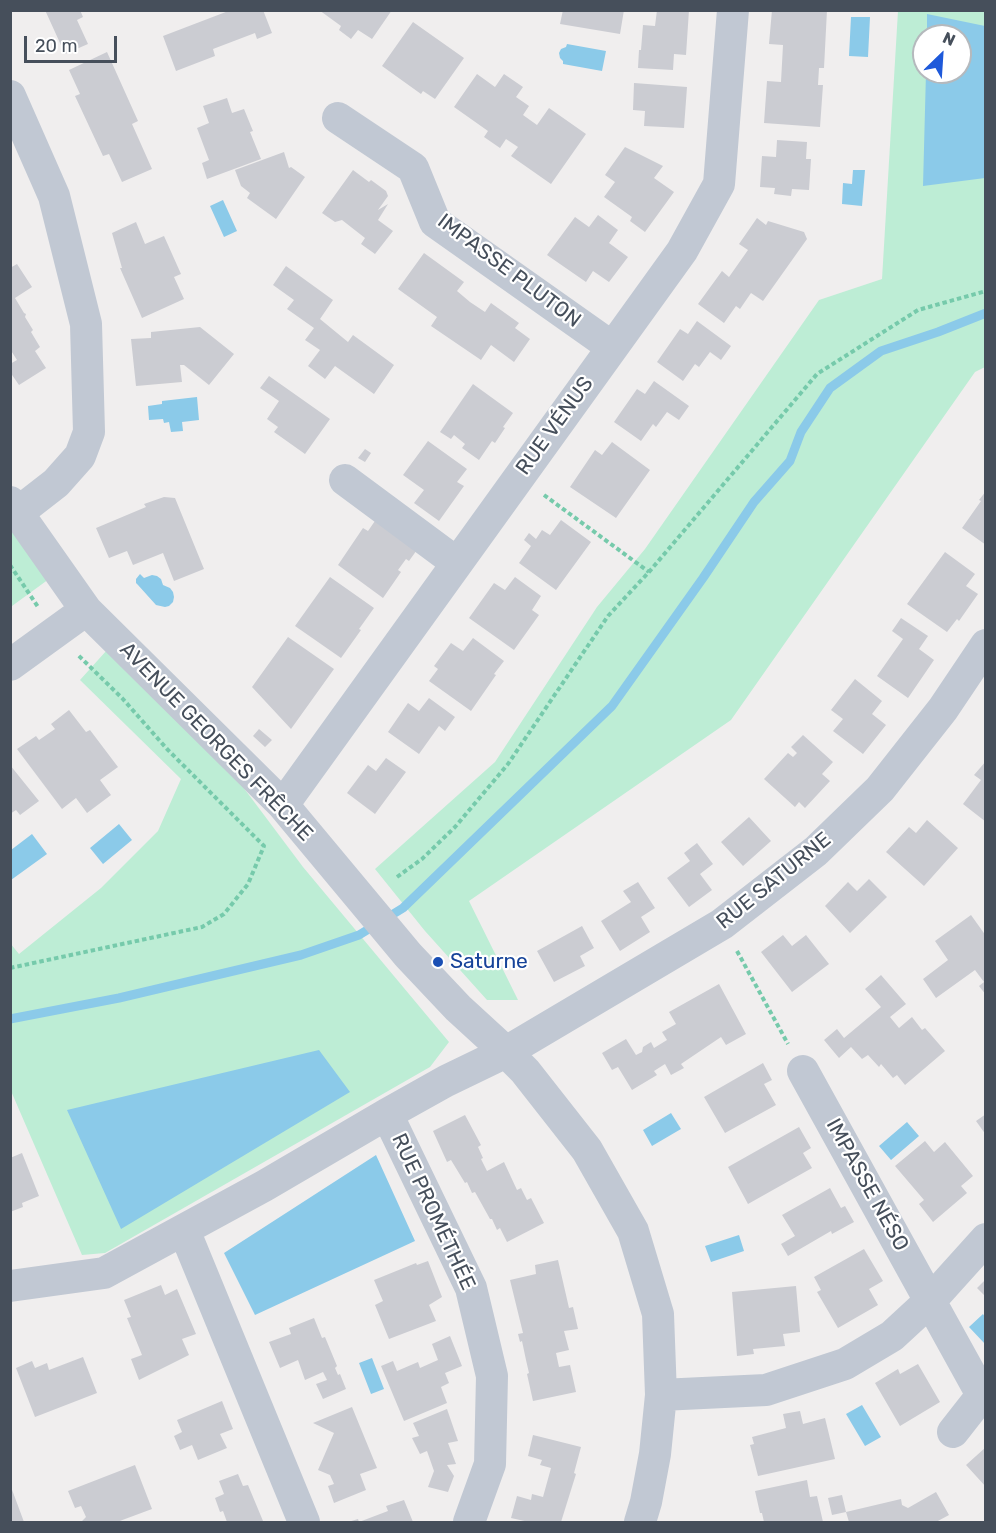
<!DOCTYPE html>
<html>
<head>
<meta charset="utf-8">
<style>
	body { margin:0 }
	#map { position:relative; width:996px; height:1533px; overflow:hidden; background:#f0eeee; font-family:Rubik,sans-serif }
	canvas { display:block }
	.frame { position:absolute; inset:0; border:12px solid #464f5b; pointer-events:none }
	.north { position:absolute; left:912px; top:24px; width:60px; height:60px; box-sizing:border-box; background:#fff; border:2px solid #b5b9bd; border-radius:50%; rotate:25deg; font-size:16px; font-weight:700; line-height:24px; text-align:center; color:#464f5b }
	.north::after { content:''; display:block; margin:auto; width:21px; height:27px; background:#1e59da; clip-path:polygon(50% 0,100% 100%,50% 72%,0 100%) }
	.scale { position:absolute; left:24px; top:36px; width:93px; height:27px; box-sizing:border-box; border:3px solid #464f5b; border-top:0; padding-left:8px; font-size:18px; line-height:21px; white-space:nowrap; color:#464f5b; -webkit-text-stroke:4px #fff; paint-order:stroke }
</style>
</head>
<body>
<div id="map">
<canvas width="996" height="1533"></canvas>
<div class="frame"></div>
<div class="north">N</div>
<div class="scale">20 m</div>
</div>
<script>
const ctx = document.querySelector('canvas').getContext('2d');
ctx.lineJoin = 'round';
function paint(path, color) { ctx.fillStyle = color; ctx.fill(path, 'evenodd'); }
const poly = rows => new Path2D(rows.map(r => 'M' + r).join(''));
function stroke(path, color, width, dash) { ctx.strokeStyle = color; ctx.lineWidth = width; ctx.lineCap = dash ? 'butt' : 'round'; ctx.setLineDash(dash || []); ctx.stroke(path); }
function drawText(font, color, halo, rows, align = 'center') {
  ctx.font = font + ' Rubik,sans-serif'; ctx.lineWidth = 4.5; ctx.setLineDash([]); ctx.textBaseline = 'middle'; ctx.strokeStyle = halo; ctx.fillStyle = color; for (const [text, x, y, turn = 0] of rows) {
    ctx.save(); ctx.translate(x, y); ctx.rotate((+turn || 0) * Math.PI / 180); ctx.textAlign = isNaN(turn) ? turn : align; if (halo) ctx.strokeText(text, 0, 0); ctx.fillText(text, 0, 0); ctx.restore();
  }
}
paint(poly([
	[898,11,985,11,985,367,975,372,731,720,469,901,518,1000,487,1000,425,931,375,869,495,762,597,607,645,549,819,300,882,279],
	[924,36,960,36,960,72,924,72],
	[10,524,49,579,12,606,10,604],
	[107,650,240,783,303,867,449,1042,430,1067,105,1253,82,1255,11,1091,10,943,19,954,101,888,158,831,181,779,80,680]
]), '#bdedd5');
paint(poly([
	[927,14,985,26,985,178,923,186,926,72,960,72,960,36,927,36],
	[851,17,870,17,868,57,849,56],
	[567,44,606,51,602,71,563,64,563,61,560,58,559,53,561,49,566,47],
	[853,170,865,170,862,206,842,204,843,183,852,184],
	[223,200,237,231,224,237,210,206],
	[197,397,199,420,182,422,183,431,171,432,169,422,164,423,163,419,149,420,148,406,162,404,162,401],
	[140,574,144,578,152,575,157,576,161,579,163,585,170,588,173,592,174,597,173,602,169,606,165,607,156,605,138,585,136,583,136,579],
	[119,824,132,840,103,864,90,848],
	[32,834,47,854,11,880,11,850],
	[319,1050,350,1092,121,1229,67,1110],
	[671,1113,681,1129,652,1146,643,1130],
	[907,1122,919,1136,891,1160,879,1146],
	[376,1155,415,1241,255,1315,224,1253],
	[739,1235,744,1251,711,1262,705,1246],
	[983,1314,985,1317,985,1344,969,1327],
	[372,1358,384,1389,371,1394,359,1363],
	[862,1405,881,1437,865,1446,846,1414]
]), '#8bcae9');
stroke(poly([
	[10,1019,119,998,301,955,359,935,403,908,612,706,703,578,754,502,790,461,801,432,830,388,881,351,938,332,986,313]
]), '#8bcae9', 9);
paint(poly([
	[45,10,80,10,83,17,77,20,88,44,65,54],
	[231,10,263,10,272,33,257,39,255,33,213,49,215,56,176,71,163,36],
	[319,10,392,10,372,39,358,30,351,39,339,30,341,26],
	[563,10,624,10,620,34,560,24],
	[657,10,689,10,686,55,674,54,673,70,638,68,639,50,641,50,643,25,655,26],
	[772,10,827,10,824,68,819,68,818,85,823,85,820,127,764,123,767,81,781,82,783,45,769,44],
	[413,22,464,58,435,99,423,91,421,94,382,66],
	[107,52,138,121,132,124,152,169,122,182,109,154,103,156,75,96,80,94,69,70],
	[477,74,495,87,504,74,523,87,516,97,529,106,523,115,537,125,549,108,586,134,551,184,511,156,518,147,506,139,500,148,484,137,488,131,454,107],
	[634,83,687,87,684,128,644,126,645,111,633,110],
	[227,98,232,113,244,109,253,131,250,132,261,159,207,179,202,163,209,160,197,128,209,123,203,106],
	[777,140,807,142,806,159,811,159,809,190,792,189,791,196,774,194,775,188,760,187,762,156,776,157],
	[625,147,663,166,654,178,674,192,645,232,630,221,632,217,604,197,615,182,605,175],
	[284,152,289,168,291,167,305,177,276,219,247,198,250,193,241,186,235,170],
	[353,170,369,182,371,180,386,191,388,196,378,210,388,204,378,220,393,231,375,254,361,244,365,238,342,220,335,222,322,213],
	[598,215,618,230,609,243,628,257,609,282,593,271,586,282,547,255,575,217,589,227],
	[757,218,766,225,768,221,804,232,807,239,763,301,751,293,740,309,736,306,724,323,698,304,722,271,729,277,748,250,739,244],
	[136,222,145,244,164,236,181,274,174,277,184,299,142,318,120,268,122,268,112,233],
	[424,253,464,282,457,291,470,302,485,312,491,303,519,323,515,328,530,339,514,362,491,345,481,360,431,326,437,317,398,289],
	[17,264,32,287,15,298,24,313,26,314,25,317,33,330,31,332,40,347,35,351,46,368,19,385,10,372,10,364,17,360,10,349,10,268],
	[286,266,333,300,320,319,348,342,353,335,394,365,374,394,335,366,325,379,308,366,320,350,305,340,314,328,287,309,294,300,273,285],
	[697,321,731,346,721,360,710,352,699,367,695,364,683,381,657,362,680,329,688,334],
	[200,327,234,354,209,385,184,365,180,365,182,382,136,386,131,339,151,338,151,332],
	[269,376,330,419,305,454,274,432,278,427,267,419,279,401,260,388],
	[654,381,689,406,679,420,667,412,656,427,653,424,641,441,614,422,637,389,645,394],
	[473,384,513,413,503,427,505,428,495,443,492,441,479,460,462,448,465,444,454,435,451,439,440,432],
	[428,441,467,469,457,482,464,486,439,521,414,503,424,490,403,475],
	[612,442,650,470,616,518,570,487,595,450,602,455],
	[365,449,371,453,365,462,358,458],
	[986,491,986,545,962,528,981,501,979,500],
	[164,497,175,498,204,569,174,581,163,553,133,565,127,551,109,558,96,528,146,507,144,504],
	[377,518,419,547,409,561,406,559,398,570,401,572,383,598,338,565,363,528,368,531],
	[561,520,591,542,556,590,519,563,531,546,524,540,529,533,536,539,542,530,550,535],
	[945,552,975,574,966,586,978,594,959,621,957,619,947,632,907,604],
	[330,577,374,608,359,629,361,630,341,658,295,626],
	[515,577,541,596,532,610,539,615,514,650,469,618,494,583,505,590],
	[901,618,928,636,919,649,934,660,908,698,877,676,903,639,892,631],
	[288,637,334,669,291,729,252,687],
	[473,638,504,661,494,674,496,675,471,711,429,681,438,669,434,666,451,643,463,651],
	[855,679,882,701,872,714,886,725,863,754,833,731,843,719,831,710],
	[429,698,455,717,445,731,439,726,419,754,388,732,408,703,419,711],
	[69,710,86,732,90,730,118,767,100,780,111,795,87,813,76,798,62,809,17,749,36,736,39,740,55,729,51,724],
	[259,729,272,740,265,747,253,736],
	[803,735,833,762,822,774,830,781,805,808,799,802,795,807,764,779,788,753,793,757,797,753,791,747],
	[386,758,406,772,375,814,347,793,368,765,376,771],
	[986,761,986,822,963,804,981,780,974,775],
	[10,765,39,801,20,815,16,810,10,814],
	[749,817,771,841,743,866,721,842],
	[927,820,958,848,924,886,886,852,909,827,916,833],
	[697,843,713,864,700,874,712,890,689,907,667,878,690,861,684,853],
	[869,879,887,897,850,933,825,906,848,882,857,891],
	[638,882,655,908,641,917,650,932,620,951,601,921,631,902,623,891],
	[971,915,986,936,986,995,979,986,984,982,975,970,936,998,923,979,948,960,935,941],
	[582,926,594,948,580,956,585,966,554,982,537,951],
	[783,935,792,946,806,935,829,964,792,992,761,952],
	[881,975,906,1004,890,1017,899,1028,912,1017,922,1030,925,1028,945,1051,905,1085,897,1075,893,1078,881,1064,879,1067,868,1055,862,1059,851,1047,839,1058,824,1040,837,1029,844,1038,881,1007,865,989],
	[719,984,746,1034,726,1045,721,1037,681,1064,684,1068,671,1075,665,1064,654,1071,657,1075,632,1090,618,1067,612,1070,602,1053,626,1039,636,1055,642,1052,643,1047,651,1042,654,1048,667,1040,662,1032,676,1024,669,1012],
	[763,1063,772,1080,764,1084,776,1105,725,1133,704,1097],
	[986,1114,986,1135,976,1121],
	[465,1115,481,1145,478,1147,483,1158,481,1159,487,1171,504,1162,517,1190,521,1188,527,1200,531,1198,544,1223,507,1242,500,1228,497,1230,492,1219,490,1219,475,1192,472,1193,467,1182,465,1183,451,1160,447,1162,433,1131],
	[799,1127,811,1148,803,1153,812,1168,748,1204,728,1167],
	[925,1141,934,1152,945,1142,973,1176,961,1186,967,1193,933,1222,919,1204,924,1200,895,1166],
	[22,1153,39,1196,22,1203,23,1207,10,1212,10,1158],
	[830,1188,841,1208,845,1206,854,1222,832,1234,831,1231,788,1256,781,1244,795,1236,782,1215],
	[864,1249,883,1281,869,1289,878,1305,838,1328,817,1292,821,1290,814,1277],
	[558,1260,569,1308,573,1307,578,1329,564,1331,569,1350,556,1353,559,1367,570,1365,576,1392,533,1401,527,1374,529,1373,526,1360,522,1341,520,1342,518,1334,523,1333,510,1280,536,1274,535,1265],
	[428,1261,442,1297,429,1305,436,1321,389,1339,375,1305,383,1301,374,1280,416,1263,417,1265],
	[986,1279,986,1297,977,1288],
	[161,1285,165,1295,177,1289,196,1334,182,1339,189,1355,139,1380,131,1359,142,1355,127,1318,131,1317,124,1300],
	[796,1286,800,1332,783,1334,785,1346,753,1349,754,1354,737,1356,732,1292],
	[314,1318,322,1338,325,1337,337,1366,335,1368,338,1375,340,1374,346,1389,323,1399,316,1384,327,1380,323,1372,305,1380,298,1360,280,1368,269,1342,291,1334,289,1328],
	[450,1336,462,1366,445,1373,449,1383,441,1387,447,1403,404,1421,381,1366,393,1361,397,1371,418,1362,420,1368,438,1360,432,1344],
	[83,1357,97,1393,35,1417,16,1368,32,1361,35,1368,47,1363,49,1370],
	[918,1364,940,1402,900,1426,875,1383,898,1369,900,1374],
	[222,1401,233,1429,220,1434,227,1448,198,1460,192,1445,180,1450,174,1436,182,1432,177,1420],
	[352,1407,377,1468,360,1474,366,1490,334,1503,328,1486,334,1484,330,1475,318,1470,334,1433,313,1423],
	[447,1409,458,1441,448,1443,456,1464,447,1465,454,1476,448,1492,428,1487,434,1471,427,1451,420,1454,412,1438,419,1436,413,1423],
	[800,1411,803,1424,825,1418,835,1459,758,1476,750,1445,754,1444,752,1437,786,1428,783,1414],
	[533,1435,581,1447,574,1473,576,1474,561,1522,529,1522,511,1518,517,1496,531,1500,532,1494,543,1497,551,1468,540,1465,542,1460,528,1456],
	[986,1447,986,1487,966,1465],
	[135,1465,152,1509,117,1522,81,1522,86,1517,81,1506,75,1508,68,1491],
	[238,1474,243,1486,248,1485,263,1521,260,1522,227,1522,223,1511,220,1512,215,1498,224,1494,219,1481],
	[807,1480,810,1497,817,1496,823,1522,764,1522,762,1513,760,1513,755,1491],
	[11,1487,24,1522,10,1522],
	[936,1492,949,1515,936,1522,849,1522,846,1512,901,1499,902,1505,908,1508],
	[842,1495,846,1512,832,1515,828,1498],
	[404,1500,413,1522,348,1522,358,1519,359,1522,388,1511,386,1506]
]), '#cbccd2');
stroke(poly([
	[544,495,649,572],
	[10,565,38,607],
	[397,877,422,859,455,827,508,764,608,616,649,572,817,374,918,310,986,291],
	[737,951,788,1044],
	[10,968,202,927,224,914,248,884,264,846,167,749,122,698,77,654]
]), '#76caab', 4, [4.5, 3]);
stroke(poly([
	[10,96,54,196,86,324,89,432,80,456,56,483,29,504,17,511],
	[338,118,413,168,435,222,612,347],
	[345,480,457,563],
	[10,502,86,610,283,805,408,955,458,1008,506,1052,525,1071,587,1150,633,1231,658,1314,661,1395,655,1454,646,1502,640,1522],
	[10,665,86,610],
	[283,805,682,251,719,184,733,10],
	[803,1071,982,1395,986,1392],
	[387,1114,471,1288,492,1376,490,1464,469,1522],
	[184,1230,304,1522],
	[10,1286,104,1273,264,1186,387,1114,446,1081,506,1052,722,924,816,851,880,789,943,709,986,645],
	[661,1395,766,1390,845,1364,892,1336,931,1300,986,1239],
	[953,1432,982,1395]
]), '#c1c8d3', 32);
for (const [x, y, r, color] of [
	[438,962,6,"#1a4fb4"]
]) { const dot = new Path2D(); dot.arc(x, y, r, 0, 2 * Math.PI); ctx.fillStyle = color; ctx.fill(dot); stroke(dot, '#fff', 2); }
drawText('21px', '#464f5b', '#fff', [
	["IMPASSE PLUTON",509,271,37],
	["RUE VÉNUS",555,426,-54],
	["AVENUE GEORGES FRÊCHE",216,742,46],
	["RUE SATURNE",774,881,-39],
	["IMPASSE NÉSO",867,1185,61],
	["RUE PROMÉTHÉE",433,1212,65]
]);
drawText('21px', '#164399', '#fff', [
	["Saturne",450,962]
], 'left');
</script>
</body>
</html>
